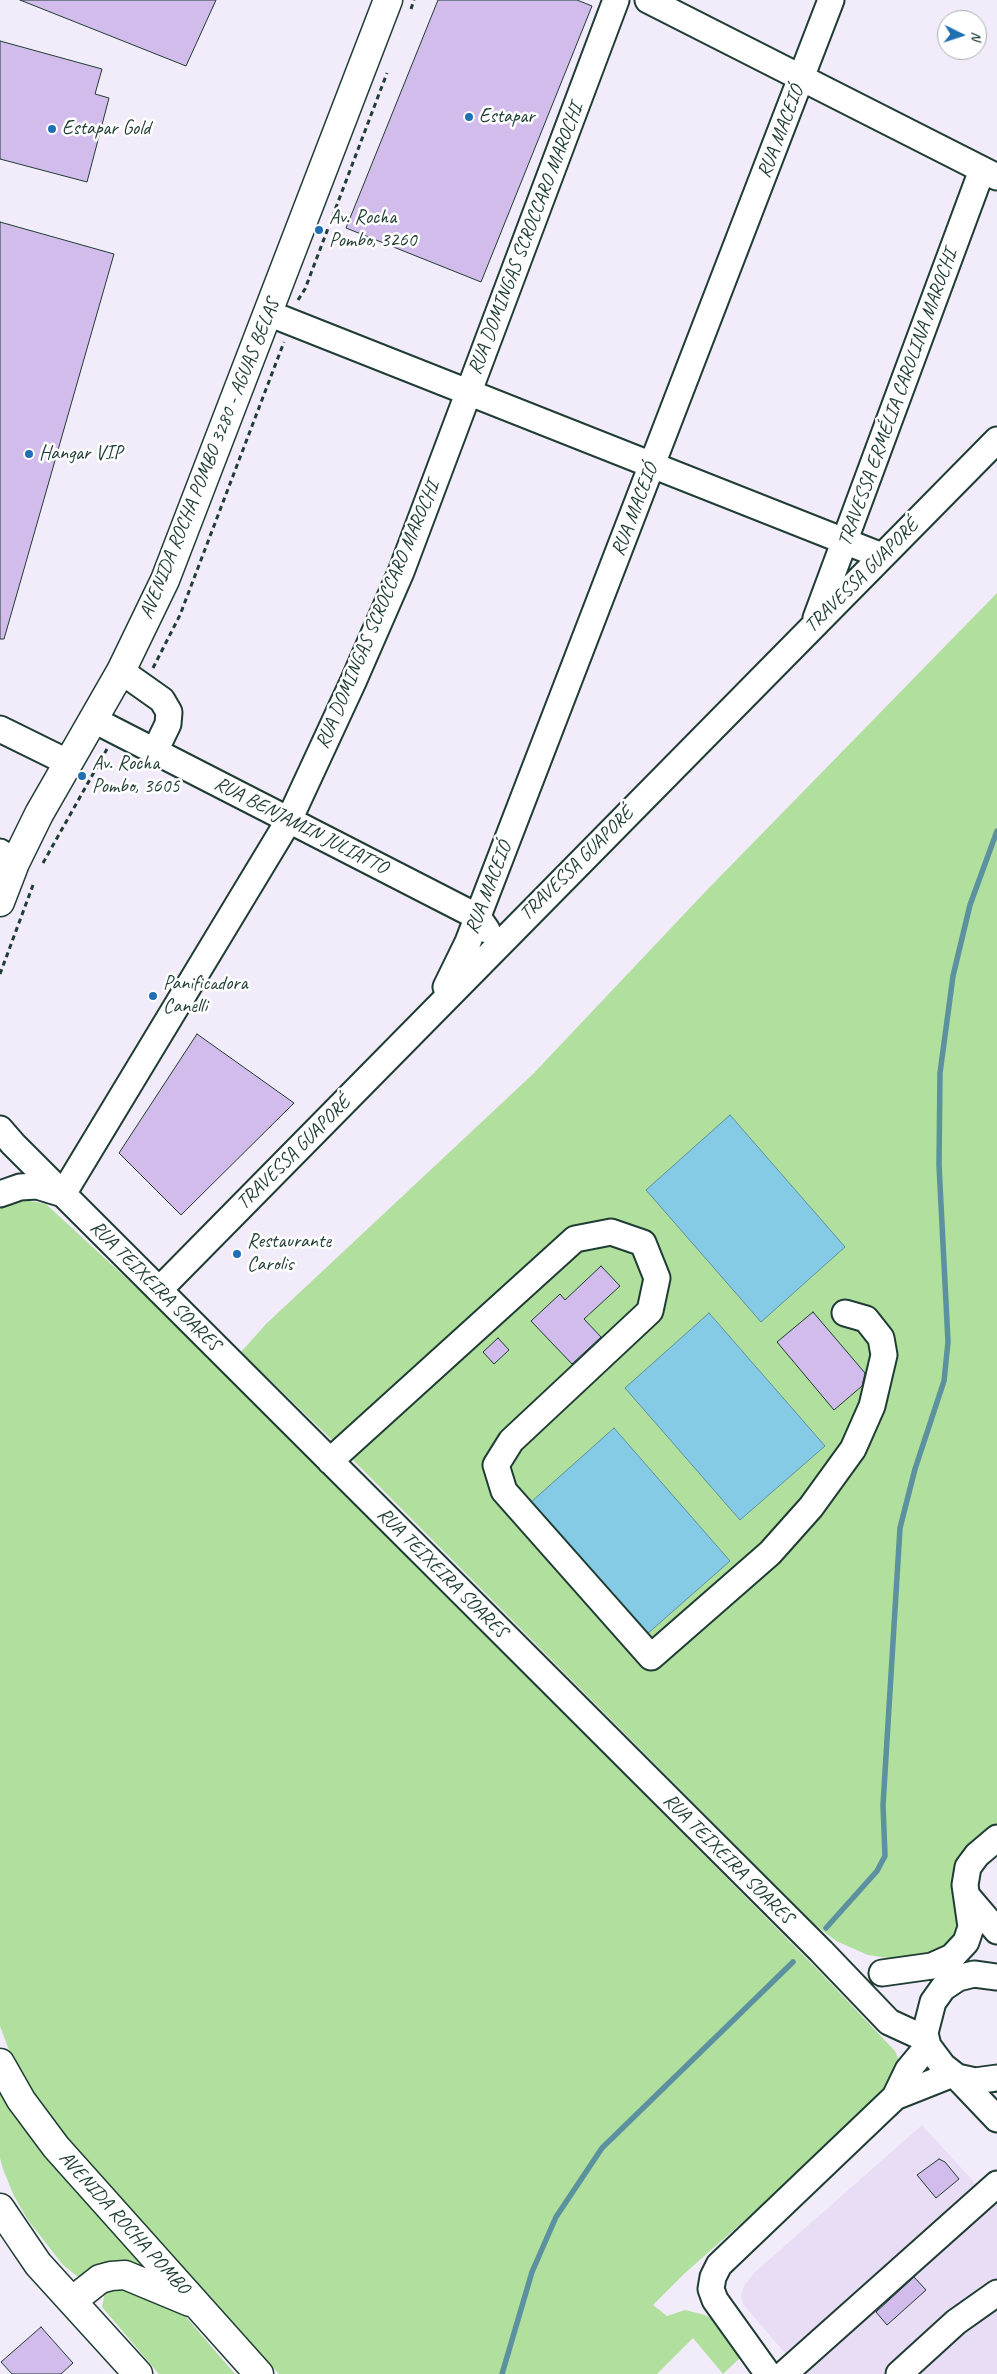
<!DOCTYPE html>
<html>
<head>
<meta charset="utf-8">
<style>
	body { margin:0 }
	#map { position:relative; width:997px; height:2374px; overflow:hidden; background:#f2ebf9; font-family:Caveat,sans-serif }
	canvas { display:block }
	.north { position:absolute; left:937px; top:10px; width:50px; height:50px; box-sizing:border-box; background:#fff; border:1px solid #a5b1ae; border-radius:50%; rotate:94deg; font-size:14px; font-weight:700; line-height:20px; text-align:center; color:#1f3d34 }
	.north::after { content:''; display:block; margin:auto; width:18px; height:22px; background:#1f6fb2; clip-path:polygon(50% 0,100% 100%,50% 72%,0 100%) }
</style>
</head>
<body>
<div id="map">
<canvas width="997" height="2374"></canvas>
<div class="north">N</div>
</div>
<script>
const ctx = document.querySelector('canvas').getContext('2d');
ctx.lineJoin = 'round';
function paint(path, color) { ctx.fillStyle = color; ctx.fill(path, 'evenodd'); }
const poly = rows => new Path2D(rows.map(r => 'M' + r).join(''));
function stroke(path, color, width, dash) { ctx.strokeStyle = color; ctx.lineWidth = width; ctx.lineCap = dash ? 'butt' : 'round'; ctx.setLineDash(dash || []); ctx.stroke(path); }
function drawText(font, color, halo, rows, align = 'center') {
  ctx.font = font + ' Caveat,sans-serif'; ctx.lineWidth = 5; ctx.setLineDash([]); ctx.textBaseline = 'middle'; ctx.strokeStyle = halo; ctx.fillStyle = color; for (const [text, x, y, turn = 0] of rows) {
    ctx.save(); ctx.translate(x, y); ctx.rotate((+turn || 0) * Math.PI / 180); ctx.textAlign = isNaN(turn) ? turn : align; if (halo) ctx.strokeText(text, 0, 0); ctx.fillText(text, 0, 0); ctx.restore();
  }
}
paint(poly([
	[922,2125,973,2181,997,2203,997,2374,803,2374,743,2304,741,2295,744,2286,754,2273]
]), '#e8ddf5');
paint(poly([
	[997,593,997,1823,969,1847,965,1910,955,1938,939,1952,918,1959,887,1958,868,1955,836,1941,814,1924,360,1467,241,1352,266,1324,533,1074,706,891],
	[15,1198,46,1204,191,1338,819,1971,895,2051,901,2065,896,2086,685,2273,653,2305,667,2316,685,2310,705,2315,712,2319,742,2356,723,2374,693,2338,657,2374,279,2374,163,2248,23,2088,0,2026,0,1206],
	[0,2086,25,2129,153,2273,82,2280,63,2265,28,2220,14,2196,3,2169,0,2158],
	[123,2287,151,2294,186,2317,235,2374,159,2374,102,2307,105,2293]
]), '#b1df9e');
const water = poly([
	[730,1115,845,1247,761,1322,646,1190,730,1115],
	[709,1313,825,1446,740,1520,625,1388,709,1313],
	[614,1428,730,1561,646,1635,530,1503,614,1428]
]);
paint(water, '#85cbe6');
stroke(water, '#5c929f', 1);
stroke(poly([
	[826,1928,877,1871,885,1856,883,1805,900,1528,915,1469,944,1381,948,1342,939,1165,940,1073,953,976,970,905,997,831],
	[502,2374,532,2272,556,2217,602,2148,793,1962]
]), '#5c929f', 5.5);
const building = poly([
	[20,0,216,0,186,66,20,0],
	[438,0,577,0,592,6,481,282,346,228,438,0],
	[0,41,102,69,95,94,109,98,87,182,0,159,0,41],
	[0,222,114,254,4,639,0,639,0,222],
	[197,1034,294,1103,181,1215,119,1153,197,1034],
	[601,1266,620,1286,584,1319,601,1337,572,1364,531,1321,560,1294,565,1300,601,1266],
	[813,1312,865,1373,862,1386,834,1410,777,1342,813,1312],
	[498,1338,509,1350,494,1364,483,1352,498,1338],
	[939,2159,945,2162,959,2179,936,2198,917,2175,939,2159],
	[914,2277,926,2290,887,2325,876,2312,914,2277],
	[41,2327,73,2363,61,2374,12,2374,1,2362,41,2327]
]);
paint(building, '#d2bceb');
stroke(building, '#1f3d34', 1);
const minor = poly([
	[648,0,997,177],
	[268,313,882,556],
	[816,618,982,170],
	[121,671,162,700,169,712,168,724,155,751],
	[94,720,478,917,487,930],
	[0,729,69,763],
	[0,852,15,863],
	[446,987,468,942,831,0],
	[0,1129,13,1144,821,1951,889,2022,926,2039],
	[0,1194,20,1187,37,1186,63,1194],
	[63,1194,289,820,353,682,401,572,616,0],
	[159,1290,997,440],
	[330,1461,575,1239,611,1232,643,1243,657,1278,650,1311,511,1441,496,1465,504,1491,651,1657,770,1553,811,1507,853,1449,872,1406,884,1355,881,1338,866,1319,845,1313],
	[968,1897,997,1931],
	[882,1973,932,1966,952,1957,966,1942,971,1927,965,1885,968,1867,977,1855,997,1838],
	[997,1977,974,1974,958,1978,943,1988,933,2002,925,2033,928,2046,943,2066,957,2077,975,2081,997,2078],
	[957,2077,997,2119],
	[895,2097,953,2074],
	[768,2374,715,2300,711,2289,713,2277,719,2265,895,2097,908,2070,928,2046],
	[784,2374,997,2184],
	[899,2374,956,2322,997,2293]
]);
const major = poly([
	[0,902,15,863,39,814,121,671,165,580,388,0],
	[0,2063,21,2100,56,2147,259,2374],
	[0,2208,38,2264,138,2374],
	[72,2301,100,2279,111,2276,125,2275,190,2302]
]);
stroke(minor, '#1f3d34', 29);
stroke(major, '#1f3d34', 31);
stroke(poly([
	[411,9,414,0],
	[298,300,305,289,387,73],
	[153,668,180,615,284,342],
	[43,863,107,749],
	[0,974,33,885]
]), '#1f3d34', 3, [5, 4]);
stroke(minor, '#fff', 25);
stroke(major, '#fff', 28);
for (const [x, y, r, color] of [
	[469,117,5,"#1f6fb2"],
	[52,129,5,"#1f6fb2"],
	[319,230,5,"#1f6fb2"],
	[29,454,5,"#1f6fb2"],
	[82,776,5,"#1f6fb2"],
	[153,996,5,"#1f6fb2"],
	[237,1254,5,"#1f6fb2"]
]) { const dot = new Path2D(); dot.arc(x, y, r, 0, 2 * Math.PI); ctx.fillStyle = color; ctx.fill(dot); stroke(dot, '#fff', 2); }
drawText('20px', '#1f3d34', '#fff', [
	["Estapar",479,117],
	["Estapar Gold",62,129],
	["Av. Rocha",329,218],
	["Pombo, 3260",329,241],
	["Hangar VIP",39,454],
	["Av. Rocha",92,764],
	["Pombo, 3605",92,787],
	["Panificadora",163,984],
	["Canelli",163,1007],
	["Restaurante",247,1242],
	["Carolis",247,1265]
], 'left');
drawText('20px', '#1f3d34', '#fff', [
	["RUA MACEIÓ",781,132,-69],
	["RUA DOMINGAS SCROCCARO MAROCHI",526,239,-69],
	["TRAVESSA ERMÉLIA CAROLINA MAROCHI",898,398,-70],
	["AVENIDA ROCHA POMBO 3280 - AGUAS BELAS",210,459,-68],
	["RUA MACEIÓ",635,510,-69],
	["TRAVESSA GUAPORÉ",862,576,-45],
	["RUA DOMINGAS SCROCCARO MAROCHI",378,615,-67],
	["RUA BENJAMIN JULIATTO",301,826,27],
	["TRAVESSA GUAPORÉ",577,864,-45],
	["RUA MACEIÓ",489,888,-69],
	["TRAVESSA GUAPORÉ",294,1153,-45],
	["RUA TEIXEIRA SOARES",155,1286,45],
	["RUA TEIXEIRA SOARES",442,1573,45],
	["RUA TEIXEIRA SOARES",728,1859,45],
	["AVENIDA ROCHA POMBO",124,2223,48]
]);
</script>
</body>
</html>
